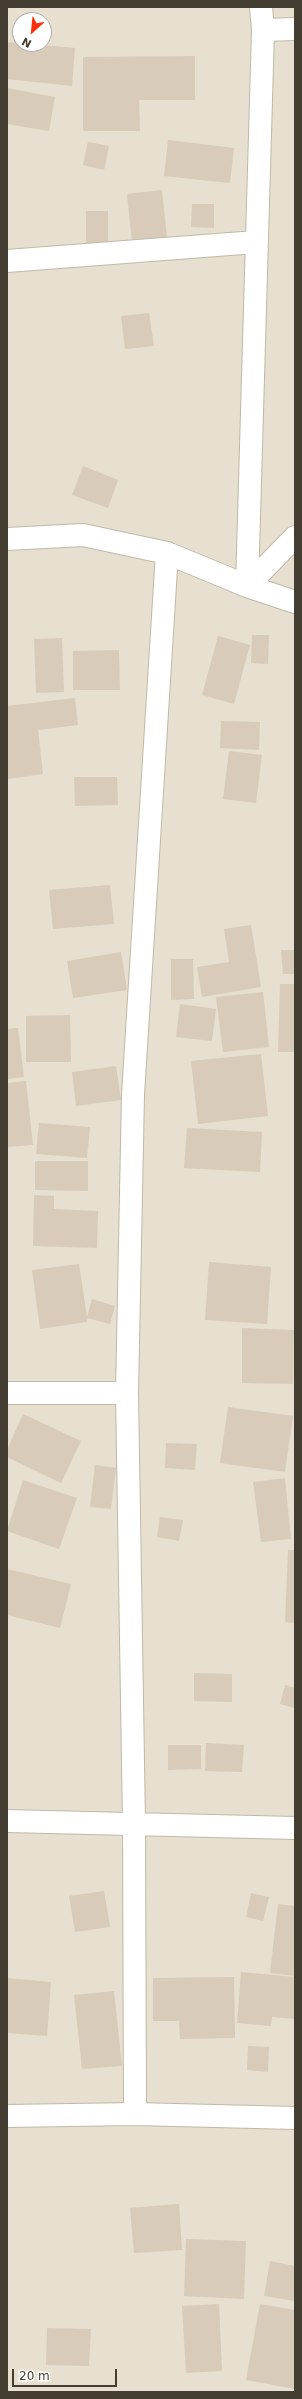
<!DOCTYPE html>
<html>
<head>
<meta charset="utf-8">
<style>
	body { margin:0 }
	#map { position:relative; width:302px; height:2399px; overflow:hidden; background:#f2ede1; font-family:"DejaVu Sans",sans-serif }
	canvas { display:block }
	.frame { position:absolute; inset:0; border:8px solid #443d32; pointer-events:none }
	.north { position:absolute; left:12px; top:12px; width:40px; height:40px; box-sizing:border-box; background:#fff; border:1px solid #b4b1ad; border-radius:50%; rotate:207deg; font-size:11px; font-weight:700; line-height:16px; text-align:center; color:#443d32 }
	.north::after { content:''; display:block; margin:auto; width:14px; height:18px; background:#ff2f0c; clip-path:polygon(50% 0,100% 100%,50% 72%,0 100%) }
	.scale { position:absolute; left:12px; top:2369px; width:105px; height:18px; box-sizing:border-box; border:2px solid #443d32; border-top:0; padding-left:5px; font-size:12px; line-height:14px; white-space:nowrap; color:#443d32; -webkit-text-stroke:3px #fff; paint-order:stroke }
</style>
</head>
<body>
<div id="map">
<canvas width="302" height="2399"></canvas>
<div class="frame"></div>
<div class="north">N</div>
<div class="scale">20 m</div>
</div>
<script>
const ctx = document.querySelector('canvas').getContext('2d');
ctx.lineJoin = 'round';
function paint(path, color) { ctx.fillStyle = color; ctx.fill(path, 'evenodd'); }
const poly = rows => new Path2D(rows.map(r => 'M' + r).join(''));
function stroke(path, color, width, dash) { ctx.strokeStyle = color; ctx.lineWidth = width; ctx.lineCap = dash ? 'butt' : 'round'; ctx.setLineDash(dash || []); ctx.stroke(path); }
paint(poly([
	[7,7,295,7,295,2392,7,2392],
	[20,20,44,20,44,44,20,44]
]), '#e7dfcf');
paint(poly([
	[7,42,75,48,72,86,7,79],
	[195,56,195,100,139,100,140,131,83,131,83,57],
	[7,88,55,97,49,131,7,124],
	[168,140,234,148,230,183,164,176],
	[88,142,109,146,104,170,83,165],
	[162,190,167,238,132,242,127,194],
	[192,204,214,204,214,228,191,227],
	[86,211,108,211,108,248,86,248],
	[149,313,154,346,125,349,121,316],
	[83,466,118,480,108,508,72,495],
	[252,635,269,635,268,664,251,663],
	[218,636,250,645,234,704,202,695],
	[62,638,64,692,36,693,34,639],
	[119,650,120,690,73,690,73,651],
	[75,698,78,725,38,730,43,774,7,779,7,706],
	[221,721,260,722,259,750,220,748],
	[229,751,262,755,256,803,223,799],
	[74,777,117,777,118,805,75,806],
	[110,885,114,924,53,929,49,890],
	[251,925,261,987,202,997,197,967,229,962,224,929],
	[281,950,295,950,295,974,283,974],
	[121,952,127,990,73,998,67,961],
	[171,959,193,959,194,999,171,1000],
	[280,984,295,984,295,1052,278,1052],
	[263,992,269,1047,223,1052,216,997],
	[180,1004,216,1009,212,1041,176,1037],
	[70,1015,71,1062,26,1062,26,1016],
	[18,1028,24,1077,7,1079,7,1029],
	[261,1054,268,1116,198,1124,191,1061],
	[116,1066,121,1100,76,1106,72,1072],
	[26,1081,33,1145,7,1147,7,1083],
	[39,1123,90,1127,87,1158,36,1154],
	[187,1128,262,1132,260,1172,184,1168],
	[35,1161,88,1161,88,1191,35,1190],
	[34,1195,54,1196,54,1209,98,1211,97,1248,33,1246],
	[209,1262,271,1267,267,1324,205,1320],
	[79,1264,87,1317,92,1299,115,1306,110,1324,87,1318,87,1322,40,1329,32,1270],
	[242,1328,294,1330,293,1384,242,1383],
	[228,1407,293,1416,285,1472,220,1463],
	[23,1414,81,1441,61,1483,7,1457,7,1450],
	[166,1443,197,1444,195,1470,165,1468],
	[95,1465,116,1468,111,1509,90,1507],
	[285,1478,291,1539,261,1542,253,1482],
	[23,1480,77,1498,59,1549,7,1531],
	[160,1517,183,1520,179,1541,157,1537],
	[288,1550,295,1550,295,1623,285,1622],
	[7,1569,71,1584,60,1628,7,1615],
	[194,1673,232,1674,232,1702,194,1701],
	[285,1685,295,1688,295,1708,280,1704],
	[206,1743,244,1745,242,1772,205,1771],
	[168,1745,201,1745,201,1769,168,1770],
	[104,1891,110,1927,75,1932,69,1896],
	[251,1893,269,1897,263,1921,246,1917],
	[278,1904,295,1906,295,1976,270,1973],
	[241,1972,295,1977,295,2019,272,2017,271,2026,237,2023],
	[234,1977,235,2038,180,2039,179,2021,153,2021,153,1978],
	[7,1978,51,1982,47,2036,7,2033],
	[114,1991,122,2066,82,2069,74,1995],
	[248,2046,269,2047,268,2072,247,2070],
	[179,2204,182,2250,134,2253,130,2208],
	[186,2239,246,2241,244,2299,184,2296],
	[270,2261,295,2266,295,2301,264,2296],
	[219,2304,222,2371,186,2373,182,2306],
	[260,2304,295,2310,295,2389,246,2380],
	[47,2328,91,2329,89,2366,46,2365]
]), '#d8cbb9');
const minor = poly([
	[263,30,295,29],
	[7,261,256,242],
	[7,539,83,535,167,553,247,586,295,602],
	[247,586,263,30,261,7],
	[247,586,295,537],
	[7,1393,127,1393],
	[7,1821,295,1828],
	[135,2114,134,1823,127,1393,133,1094,167,553]
]);
const tertiary = poly([
	[7,2116,135,2114,295,2118]
]);
stroke(minor, '#c1b8a7', 24);
stroke(tertiary, '#c1b8a7', 24);
stroke(minor, '#fff', 22);
stroke(tertiary, '#fff', 22);
</script>
</body>
</html>
